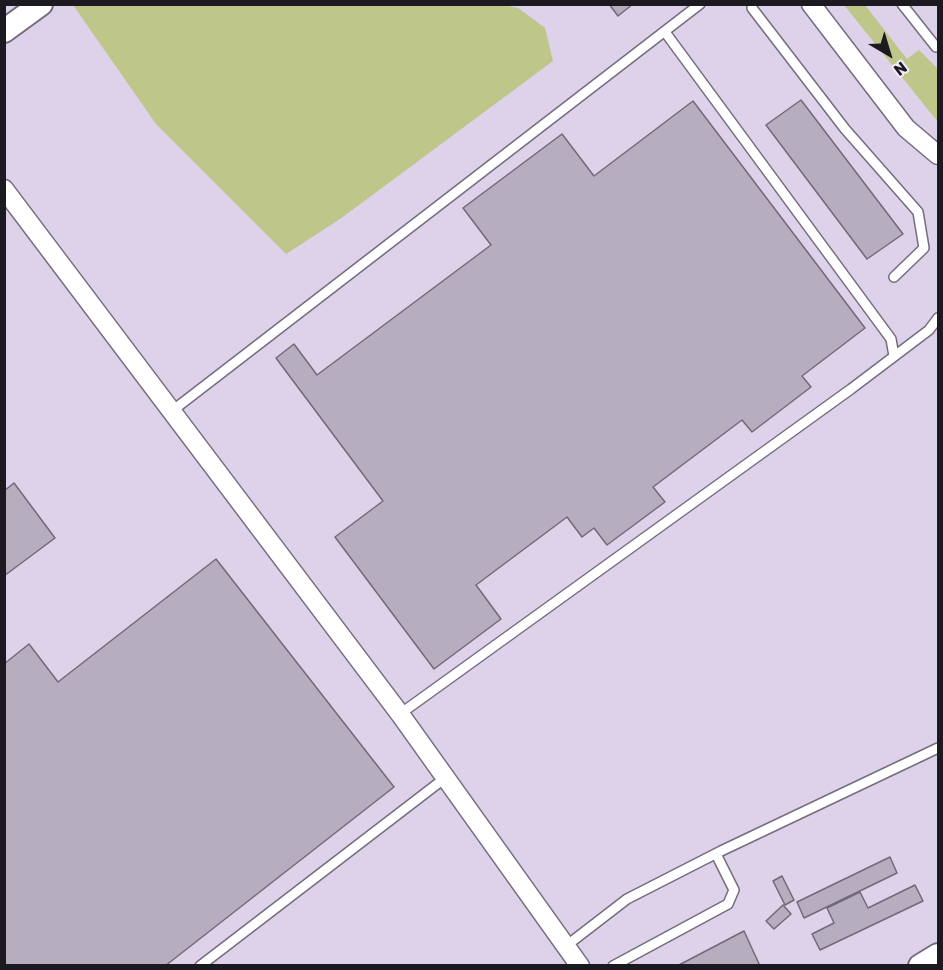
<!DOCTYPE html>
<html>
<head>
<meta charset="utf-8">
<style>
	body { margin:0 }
	#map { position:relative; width:943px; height:970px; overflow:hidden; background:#e8def1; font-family:Rubik,sans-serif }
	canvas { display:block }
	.frame { position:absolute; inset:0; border:6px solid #1c1920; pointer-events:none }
	.north { position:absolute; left:859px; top:24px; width:60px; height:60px; -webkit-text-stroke:4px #f5ebff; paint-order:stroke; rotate:142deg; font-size:16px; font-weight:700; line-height:24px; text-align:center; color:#1c1920 }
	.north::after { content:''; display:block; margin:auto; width:21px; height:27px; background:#1c1920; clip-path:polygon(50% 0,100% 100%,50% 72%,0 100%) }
</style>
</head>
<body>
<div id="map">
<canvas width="943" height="970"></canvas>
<div class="frame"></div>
<div class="north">N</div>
</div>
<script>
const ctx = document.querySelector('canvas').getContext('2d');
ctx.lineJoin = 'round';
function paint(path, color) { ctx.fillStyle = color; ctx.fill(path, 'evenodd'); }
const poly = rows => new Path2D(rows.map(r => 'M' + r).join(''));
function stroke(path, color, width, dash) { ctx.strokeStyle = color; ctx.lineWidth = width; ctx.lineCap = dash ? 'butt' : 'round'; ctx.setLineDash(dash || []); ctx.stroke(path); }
paint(poly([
	[5,5,938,5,938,955,920,966,5,966]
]), '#ded1ea');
paint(poly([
	[73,5,503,5,518,8,545,28,553,61,340,219,286,254,156,124],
	[844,5,865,5,907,59,919,50,938,69,938,122]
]), '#bec689');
const building = poly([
	[609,4,633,4,618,16,609,4],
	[801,100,903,234,867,259,766,125,801,100],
	[693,101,865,328,802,376,811,387,752,432,742,420,653,487,665,502,607,545,594,528,582,537,567,517,476,585,501,619,434,669,335,537,383,501,276,358,294,344,317,375,491,245,463,208,562,134,594,176,693,101],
	[14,483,55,538,4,576,4,491,14,483],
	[216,559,394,787,165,966,4,966,4,664,29,644,58,682,216,559],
	[890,857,897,873,804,918,797,902,890,857],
	[782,876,794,900,785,905,773,881,782,876],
	[915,885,923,901,820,950,812,934,834,923,827,908,860,892,868,908,915,885],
	[783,905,791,914,774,929,766,921,783,905],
	[744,931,760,966,677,966,744,931]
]);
paint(building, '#b6adbf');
stroke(building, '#72697a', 1.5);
const service = poly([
	[902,4,936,47,938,45],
	[752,8,845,129,918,212,924,248,894,277],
	[665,32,891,339,894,356],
	[172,411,700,4],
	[400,714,851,389,929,330,938,318],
	[566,946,627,899,721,851,938,748],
	[200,966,445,778],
	[613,966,728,904,734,890,716,854]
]);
const minor = poly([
	[811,4,906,128,938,155],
	[4,189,400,714,580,966]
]);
const tertiary = poly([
	[4,31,41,4],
	[920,966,938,955]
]);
stroke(service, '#756c7d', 12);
stroke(minor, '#756c7d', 21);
stroke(tertiary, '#756c7d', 26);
stroke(service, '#fff', 9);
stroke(minor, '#fff', 18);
stroke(tertiary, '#fff', 22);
</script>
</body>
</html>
